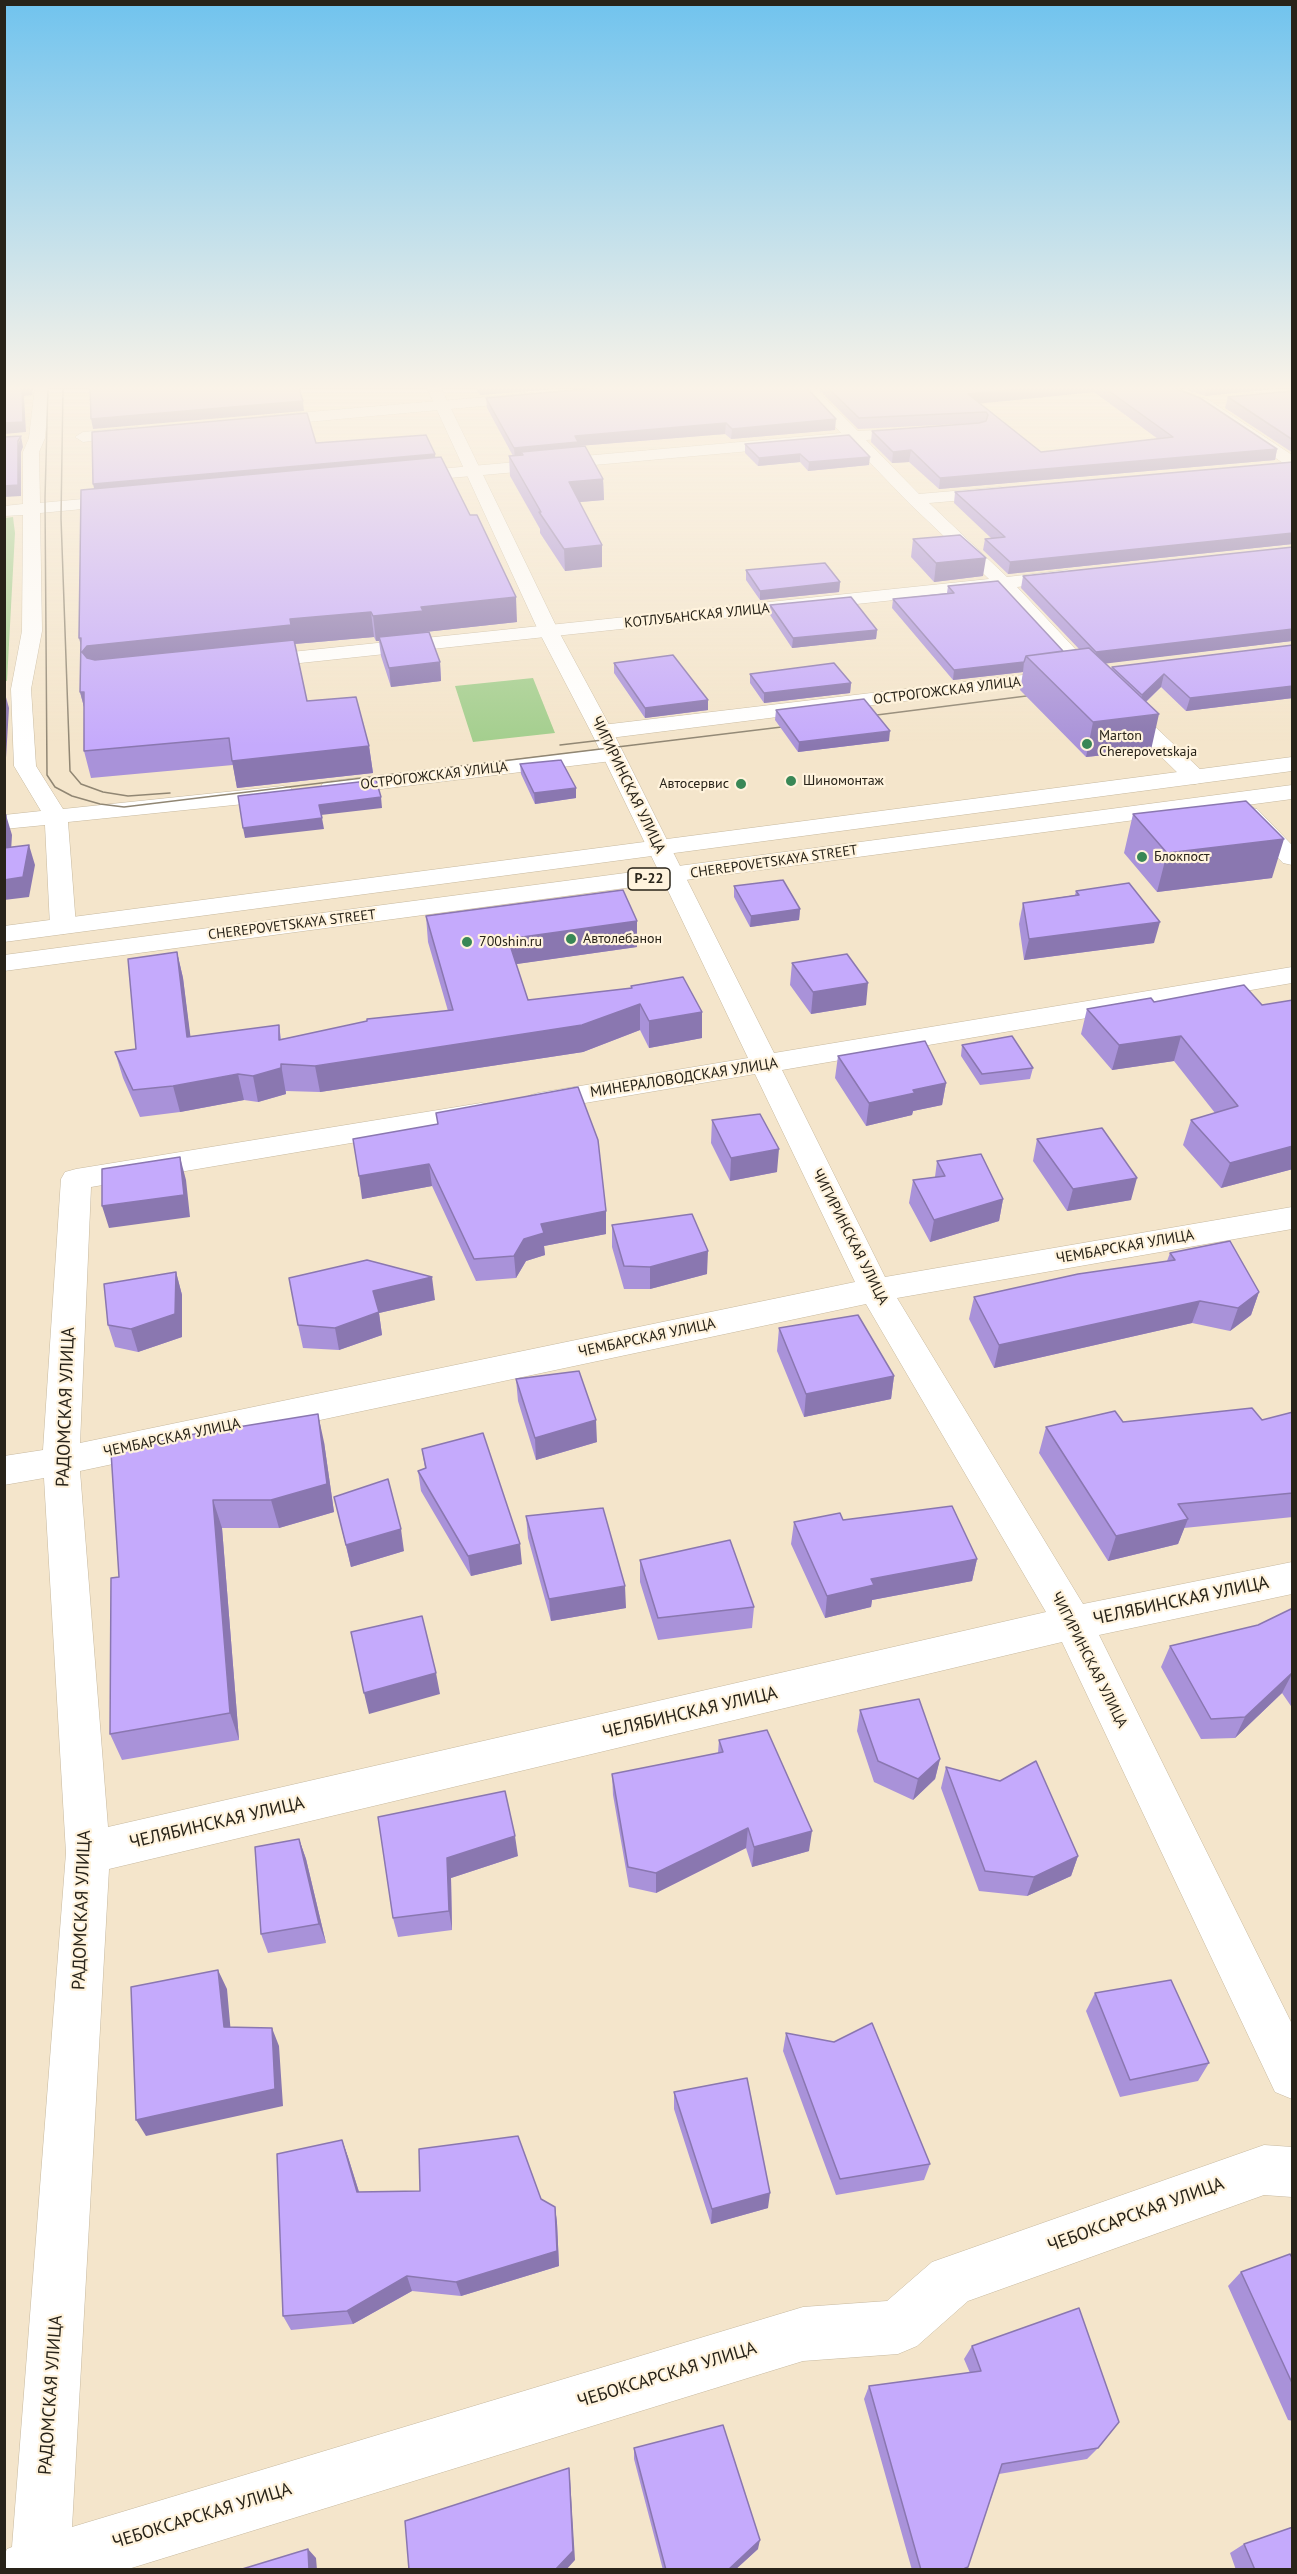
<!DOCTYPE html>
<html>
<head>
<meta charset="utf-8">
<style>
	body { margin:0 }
	#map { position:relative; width:1297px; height:2574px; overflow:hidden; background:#f4e5cb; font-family:"PT Sans",sans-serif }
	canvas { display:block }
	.frame { position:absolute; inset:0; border:6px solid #282319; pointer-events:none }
</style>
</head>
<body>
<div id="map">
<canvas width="1297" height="2574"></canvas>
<div class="frame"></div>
</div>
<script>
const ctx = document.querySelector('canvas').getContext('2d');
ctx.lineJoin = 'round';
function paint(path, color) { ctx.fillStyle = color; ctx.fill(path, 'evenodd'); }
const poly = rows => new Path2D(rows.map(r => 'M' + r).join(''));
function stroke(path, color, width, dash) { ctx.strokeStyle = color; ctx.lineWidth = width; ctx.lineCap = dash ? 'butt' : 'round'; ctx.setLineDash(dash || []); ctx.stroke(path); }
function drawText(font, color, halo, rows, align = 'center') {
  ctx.font = font + ' "PT Sans",sans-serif'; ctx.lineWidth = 4.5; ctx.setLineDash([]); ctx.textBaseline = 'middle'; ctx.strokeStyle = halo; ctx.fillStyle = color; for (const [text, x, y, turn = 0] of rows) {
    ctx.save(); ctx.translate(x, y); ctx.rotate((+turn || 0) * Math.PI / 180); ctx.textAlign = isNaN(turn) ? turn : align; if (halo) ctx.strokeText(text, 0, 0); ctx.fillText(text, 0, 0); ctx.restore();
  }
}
paint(poly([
	[13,517,15,533,7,681,5,681,5,518],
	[533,678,555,733,473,742,455,686]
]), '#a3ce8d');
const street = poly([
	[35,386,49,386,45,438,39,452,40,503,126,495,132,496,135,500,132,504,126,505,40,513,42,631,31,689,36,766,63,809,283,786,291,788,295,793,291,798,283,800,68,822,76,926,72,931,63,934,54,931,50,926,45,825,4,829,4,815,41,811,14,766,11,689,22,631,23,515,4,516,4,506,23,504,23,452,29,438,35,386],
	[797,386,813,386,858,431,921,428,923,431,921,434,915,436,866,440,919,494,1000,487,1006,488,1009,492,1006,496,1000,497,929,503,1007,577,1067,570,1074,572,1076,576,1074,580,1017,587,1095,670,1203,772,1206,777,1203,782,1195,784,1187,782,1081,678,998,589,253,668,246,666,243,662,246,658,253,656,989,579,909,503,850,442,405,482,397,477,405,472,841,433,797,386],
	[1161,386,1177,386,1183,391,1209,400,1292,455,1292,467,1286,465,1199,406,1173,397,1161,386],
	[532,393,537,395,540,398,537,401,263,426,255,421,263,416,532,393],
	[137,427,145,432,143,435,83,442,75,437,83,432,137,427],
	[1065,670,1072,672,1075,676,1072,680,602,739,594,737,591,732,594,727,602,725,1065,670],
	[612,748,620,750,623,755,620,760,331,795,323,793,320,788,323,783,331,781,612,748],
	[1249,807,1257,809,1292,845,1292,865,1283,863,1241,819,1237,814,1241,809,1249,807],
	[673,869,682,871,685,876,774,1053,1292,967,1292,983,782,1070,885,1277,1292,1207,1292,1229,897,1298,1083,1604,1292,1562,1292,1594,1099,1635,1292,2024,1292,2099,1275,2092,1062,1642,109,1869,72,2527,803,2307,887,2301,932,2262,1264,2145,1292,2147,1292,2197,1264,2195,968,2301,917,2346,898,2354,803,2361,125,2570,4,2570,4,2556,7,2549,12,2547,66,1853,44,1478,4,1485,4,1456,43,1450,61,1179,65,1172,76,1169,481,1103,491,1105,496,1112,491,1119,481,1121,91,1187,80,1443,855,1282,755,1074,538,1111,528,1108,523,1102,528,1096,538,1093,748,1058,661,876,664,871,673,869],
	[866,1304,1046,1612,108,1827,80,1471,866,1304]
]);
const secondary = poly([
	[426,386,440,386,559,632,613,732,685,876,682,881,673,883,664,881,661,876,591,732,539,632,426,386]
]);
const highway = poly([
	[1292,757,1292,771,4,942,4,926,1292,757],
	[1292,785,1292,799,4,971,4,955,1292,785]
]);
stroke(street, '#c7b99f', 1);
stroke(secondary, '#c7b99f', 1);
stroke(highway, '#c7b99f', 1);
paint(street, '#fff');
paint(secondary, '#fff');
paint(highway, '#fff');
stroke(poly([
	[48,386,45,498,47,775,55,787,72,796,100,804,124,807,798,725],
	[63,386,61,518,70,771,81,784,103,792,128,796,170,793],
	[861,717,1042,694],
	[560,745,611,739]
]), '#908673', 1.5);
paint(poly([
	[475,386,588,386,480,395],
	[815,386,1171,386,1277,449,1275,460,939,489,909,462,892,463,871,442,872,431,980,423,858,429],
	[1094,392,1158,439,1041,452,979,403],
	[1180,386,1293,386,1205,396,1184,389],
	[1293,391,1293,453,1225,408,1228,397],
	[486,398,835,430,731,439,725,434,578,446,603,479,604,500,579,502,602,545,602,567,565,571,540,533,540,529,510,476,509,456,513,456,487,408],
	[745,444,869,465,808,471,800,462,758,466,745,453],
	[435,454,435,457,517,622,425,632,440,662,441,681,391,687,381,656,379,641,376,641,374,637,295,644,307,701,369,746,373,773,237,788,233,765,91,778,84,751,84,707,80,692,94,488],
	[1293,462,1293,544,1008,574,983,550,985,539,991,538,954,503,955,492],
	[913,539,983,576,934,582,911,557],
	[1293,547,1293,641,1292,641,1105,663,1111,669,1112,667,1293,645,1293,698,1186,711,1161,687,1146,702,1151,750,1086,757,1020,690,1023,672,953,680,892,608,893,599,947,593,948,586,1063,651,1079,649,1021,588,1023,576],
	[746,570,840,582,839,592,760,600,746,580],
	[770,605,877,630,876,639,792,648,770,615],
	[614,663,708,700,708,710,645,718,614,673],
	[750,674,851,683,850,693,764,703,750,683],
	[776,710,889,741,798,752,775,720],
	[520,764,576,788,576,798,535,804,521,774],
	[1133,814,1272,878,1157,892,1124,853],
	[734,886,800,909,799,920,750,927,734,897],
	[1076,891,1154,943,1024,960,1019,924,1023,903,1075,895],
	[426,916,637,921,637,947,516,964,528,1000,631,988,631,986,702,1012,702,1038,649,1048,640,1030,583,1052,320,1092,286,1091,286,1094,258,1102,244,1100,180,1112,140,1117,123,1078,115,1052,136,1049,177,952,183,978,190,1037,279,1025,281,1039,448,1011,428,942],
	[792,963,866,1005,811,1014,790,985],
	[1293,1000,1293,1169,1221,1188,1183,1145,1191,1120,1215,1113,1174,1061,1112,1070,1081,1034,1087,1009,1154,1002,1262,1005],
	[962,1045,1033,1068,1030,1079,980,1085,961,1056],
	[838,1056,946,1083,942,1105,913,1111,912,1115,866,1126,835,1078],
	[712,1120,777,1172,730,1181,711,1143],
	[438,1124,606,1234,544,1246,545,1255,526,1261,516,1278,476,1281,432,1186,362,1199],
	[1037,1139,1131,1200,1067,1211,1033,1161],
	[937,1161,1003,1199,999,1221,930,1242,909,1203,913,1180,935,1177],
	[612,1225,707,1274,650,1289,624,1289,612,1247],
	[1170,1253,1259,1292,1251,1315,1230,1331,1192,1323,994,1368,969,1319,974,1297,1167,1261],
	[176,1272,182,1295,182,1337,138,1352,115,1347,108,1325],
	[435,1300,379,1313,382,1335,339,1350,303,1348,298,1325],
	[779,1328,894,1376,891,1399,804,1417,777,1351],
	[516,1379,597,1442,536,1460,518,1401],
	[1293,1412,1293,1517,1184,1528,1178,1544,1108,1561,1039,1453,1046,1427,1123,1422,1262,1420],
	[324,1442,334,1512,279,1528,222,1528,239,1740,122,1760,110,1734,119,1577,111,1452],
	[422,1449,522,1564,471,1576,421,1491,418,1471,425,1468],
	[334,1497,404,1551,351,1567],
	[526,1516,626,1608,551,1621,528,1538],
	[843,1520,977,1559,972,1581,872,1600,871,1607,825,1618,791,1544,794,1522],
	[640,1560,754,1607,752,1628,658,1640,640,1582],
	[1293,1608,1293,1709,1282,1693,1235,1738,1201,1739,1161,1667,1170,1646,1258,1625],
	[860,1710,940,1759,935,1779,913,1800,874,1782,857,1731],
	[719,1740,809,1851,752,1867,746,1848,656,1893,629,1887,613,1795,612,1774,718,1753],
	[946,1767,1078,1856,1071,1876,1027,1896,979,1891,941,1788],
	[378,1817,518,1856,451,1878,452,1930,398,1937,393,1918],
	[299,1839,306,1859,326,1943,268,1953,261,1934],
	[1095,1993,1209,2063,1198,2081,1120,2097,1086,2011],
	[786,2033,834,2042,930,2164,924,2180,836,2195,783,2051],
	[674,2092,768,2208,711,2224,674,2109],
	[342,2140,348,2157,359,2192,541,2199,555,2207,557,2223,559,2266,461,2296,412,2291,353,2324,291,2330,283,2316],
	[1293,2259,1293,2421,1288,2420,1228,2286,1241,2272],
	[972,2346,1098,2448,1087,2459,999,2474,968,2567,965,2570,912,2570,864,2399,869,2386,970,2373,964,2359],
	[634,2448,758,2549,735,2570,663,2570,634,2459],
	[1244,2544,1293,2570,1236,2570,1230,2553]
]), '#a992d9');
paint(poly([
	[22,386,33,386,32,395,24,396,26,432,4,434,4,423],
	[479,386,588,386,480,395],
	[1049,386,1095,386,1094,392,966,405,968,394],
	[1207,386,1293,386,1293,387,1205,396],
	[303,401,304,411,93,429,91,419],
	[836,419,835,430,731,439,732,429],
	[726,423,725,434,578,446,578,453,521,452,521,458,515,459,514,448,575,436],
	[21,436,23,447,21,452,21,496,4,497,4,486],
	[1277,449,1275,460,939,489,940,478],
	[911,450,909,462,892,463,893,452],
	[435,454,436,466,96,496,93,484],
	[800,454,800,462,758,466,759,458],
	[870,457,869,465,808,471,809,462],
	[603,479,604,500,569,503,569,482],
	[1293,533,1293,544,1008,574,1010,562],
	[602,545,602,567,565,571,564,549],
	[986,558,983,576,934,582,936,563],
	[840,582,839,592,760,600,760,591],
	[516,597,517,622,425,632,425,636,379,637,379,641,376,641,373,616,421,607],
	[371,612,374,637,294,644,89,678,79,638,81,638,87,646,290,619],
	[1293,629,1292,641,1094,665,1096,652],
	[877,630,876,639,792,648,793,638],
	[440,662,441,681,391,687,389,668],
	[1024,662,1023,672,953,680,954,670],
	[1164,674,1161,687,1139,708,1142,695],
	[851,683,850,693,764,703,764,693],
	[1293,686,1293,698,1186,711,1190,698],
	[4,690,9,708,4,791],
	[80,692,84,692,87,718],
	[708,700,708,710,645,718,645,708],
	[1159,714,1151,750,1086,757,1093,722],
	[890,731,889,741,798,752,799,742],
	[369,746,373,773,237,788,232,761],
	[576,788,576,798,535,804,534,793],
	[381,797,382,808,321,815,319,805],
	[6,815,12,835,10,868,4,850],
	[322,818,324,829,245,838,243,828],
	[1284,839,1272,878,1157,892,1167,853],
	[29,845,35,865,29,897,4,900,4,880],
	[800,909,799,920,750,927,751,916],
	[637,921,637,947,510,965,508,939],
	[1160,922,1154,943,1024,960,1029,939],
	[177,952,183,978,194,1064,187,1037],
	[868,983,866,1005,811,1014,813,992],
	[640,1004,640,1030,583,1052,320,1092,315,1066],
	[702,1012,702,1038,649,1048,649,1021],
	[1181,1036,1174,1061,1112,1070,1119,1045],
	[281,1064,286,1094,258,1102,253,1076],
	[238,1074,244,1100,180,1112,173,1086],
	[946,1083,942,1105,913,1111,912,1115,866,1126,869,1103,913,1090],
	[1293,1146,1293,1169,1221,1188,1230,1163],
	[779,1149,777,1172,730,1181,731,1158],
	[180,1157,186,1180,190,1217,109,1228,102,1206],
	[429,1164,432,1186,362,1199,359,1176],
	[1137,1178,1131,1200,1067,1211,1073,1189],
	[1003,1199,999,1221,930,1242,934,1220],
	[606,1211,606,1234,544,1246,545,1255,526,1261,516,1278,514,1256,524,1239,541,1224],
	[708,1251,707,1274,650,1289,650,1267],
	[176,1272,182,1295,182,1337,138,1352,131,1329],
	[432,1277,435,1300,379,1313,382,1335,339,1350,335,1328,373,1291],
	[1259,1292,1251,1315,1230,1331,1238,1308],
	[1200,1301,1192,1323,994,1368,999,1345],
	[894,1376,891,1399,804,1417,806,1394],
	[318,1414,324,1442,334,1512,279,1528,271,1500],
	[596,1420,597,1442,536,1460,535,1438],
	[213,1500,222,1528,239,1740,230,1713],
	[1188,1519,1178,1544,1108,1561,1116,1536],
	[401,1529,404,1551,351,1567,346,1545],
	[520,1544,522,1564,471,1576,468,1556],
	[977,1559,972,1581,872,1600,871,1607,825,1618,827,1596,871,1579],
	[625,1586,626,1608,551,1621,549,1599],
	[1293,1672,1282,1693,1235,1738,1245,1717],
	[436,1673,440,1694,369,1714,364,1693],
	[940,1759,935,1779,913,1800,918,1779],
	[748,1828,746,1848,656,1893,656,1873],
	[812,1831,809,1851,752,1867,754,1847],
	[515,1836,518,1856,451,1878,452,1930,449,1911,447,1858],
	[299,1839,306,1859,326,1943,319,1924],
	[1078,1856,1071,1876,1027,1896,1034,1877],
	[218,1970,227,1989,232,2045,224,2027],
	[272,2028,279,2046,283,2106,146,2136,136,2120],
	[342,2140,348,2157,364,2208,357,2192],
	[770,2193,768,2208,711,2224,712,2209],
	[555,2207,557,2223,559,2266,461,2296,456,2282],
	[407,2276,412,2291,353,2324,347,2311],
	[569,2468,570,2479,575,2560,566,2570,555,2570],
	[760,2540,758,2549,735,2570,728,2570],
	[308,2549,316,2558,317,2570,309,2570]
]), '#8a77b0');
const building = poly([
	[4,386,22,386,23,422,4,423,4,386],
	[90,386,298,386,303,401,91,419,90,386],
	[620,386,805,386,836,419,732,429,726,423,575,436,578,442,514,448,486,398,620,386],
	[826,386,1049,386,968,394,1041,452,1173,437,1102,386,1171,386,1174,388,1200,398,1277,449,940,478,911,450,893,452,872,431,979,423,986,421,988,415,986,412,859,418,826,386],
	[1293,391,1293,440,1228,397,1293,391],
	[307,413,316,443,426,435,435,454,93,484,92,432,307,413],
	[849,435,870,457,809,462,800,454,759,458,745,444,849,435],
	[21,436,18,441,18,485,4,486,4,437,21,436],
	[585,446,603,479,569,482,602,545,564,549,539,512,541,512,509,456,523,455,521,452,585,446],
	[441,457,470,515,477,515,516,597,421,607,423,611,373,616,371,612,290,619,291,625,87,646,82,652,87,658,95,660,294,640,307,701,356,697,369,746,232,761,229,738,84,751,84,692,80,692,81,638,79,638,81,490,441,457],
	[1293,462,1293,533,1010,562,985,539,1005,537,955,492,1293,462],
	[960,535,986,558,936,563,913,539,960,535],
	[1293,547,1293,629,1096,652,1023,576,1293,547],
	[825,563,840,582,760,591,746,570,825,563],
	[998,581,1063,651,1026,656,1024,662,954,670,893,599,954,593,948,586,998,581],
	[851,597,877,630,793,638,770,605,851,597],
	[429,632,440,662,389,668,379,637,429,632],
	[1293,645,1293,686,1190,698,1164,674,1142,695,1112,667,1293,645],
	[1089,648,1159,714,1093,722,1026,656,1089,648],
	[673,655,708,700,645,708,614,663,673,655],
	[834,663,851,683,764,693,750,674,834,663],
	[864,699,890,731,799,742,776,710,864,699],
	[561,760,576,788,534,793,520,764,561,760],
	[376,780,381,797,319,805,322,818,243,828,238,796,376,780],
	[1246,801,1284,839,1167,853,1133,814,1246,801],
	[6,815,4,839,4,816,6,815],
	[29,845,23,877,4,880,4,848,29,845],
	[783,880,800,909,751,916,734,886,783,880],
	[1129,883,1160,922,1029,939,1023,903,1079,895,1076,891,1129,883],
	[623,890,637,921,508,939,528,1000,632,988,631,986,683,977,702,1012,649,1021,640,1004,582,1025,315,1066,281,1064,281,1068,253,1076,238,1074,173,1086,133,1090,115,1052,136,1049,128,959,177,952,187,1037,279,1025,279,1040,367,1021,367,1019,453,1010,426,916,623,890],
	[847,954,868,983,813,992,792,963,847,954],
	[1244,985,1262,1005,1293,1000,1293,1146,1230,1163,1191,1120,1238,1106,1181,1036,1119,1045,1087,1009,1151,998,1154,1002,1244,985],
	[1012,1036,1033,1068,982,1074,962,1045,1012,1036],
	[925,1041,946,1083,913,1090,915,1093,869,1103,838,1056,925,1041],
	[578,1087,598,1140,606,1211,541,1224,544,1233,524,1239,514,1256,474,1259,429,1164,359,1176,353,1139,438,1124,436,1113,578,1087],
	[760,1114,779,1149,731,1158,712,1120,760,1114],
	[1102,1128,1137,1178,1073,1189,1037,1139,1102,1128],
	[981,1154,1003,1199,934,1220,913,1180,945,1176,937,1161,981,1154],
	[180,1157,184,1195,102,1206,102,1169,180,1157],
	[692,1214,708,1251,650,1267,624,1266,612,1225,692,1214],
	[1230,1241,1259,1292,1238,1308,1200,1301,999,1345,974,1297,1078,1274,1175,1260,1170,1253,1230,1241],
	[367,1260,432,1277,373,1291,379,1312,335,1328,298,1325,289,1278,367,1260],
	[176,1272,175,1314,131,1329,108,1325,104,1284,176,1272],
	[858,1315,894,1376,806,1394,779,1328,858,1315],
	[579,1371,596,1420,535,1438,516,1379,579,1371],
	[1252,1408,1262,1420,1293,1412,1293,1493,1178,1504,1188,1519,1116,1536,1046,1427,1115,1411,1123,1422,1252,1408],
	[318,1414,327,1484,271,1500,213,1500,230,1713,110,1734,111,1578,119,1577,111,1452,189,1435,318,1414],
	[483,1433,520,1544,468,1556,418,1471,426,1468,422,1449,483,1433],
	[388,1479,401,1529,346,1545,334,1497,388,1479],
	[952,1506,977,1559,871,1579,874,1585,827,1596,794,1522,840,1513,843,1520,952,1506],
	[603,1508,625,1586,549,1599,526,1516,603,1508],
	[730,1540,754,1607,658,1618,640,1560,730,1540],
	[1293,1608,1293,1672,1245,1717,1211,1719,1170,1646,1258,1625,1293,1608],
	[422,1616,436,1673,364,1693,351,1632,422,1616],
	[919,1699,940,1759,918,1779,878,1761,860,1710,919,1699],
	[767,1730,812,1831,754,1847,748,1828,656,1873,628,1867,612,1774,723,1752,719,1740,767,1730],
	[1036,1761,1078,1856,1034,1877,985,1871,946,1767,1000,1781,1036,1761],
	[505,1791,515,1836,447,1858,449,1911,393,1918,378,1817,505,1791],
	[299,1839,319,1924,261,1934,255,1847,299,1839],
	[218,1970,224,2027,272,2028,275,2089,136,2120,131,1987,218,1970],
	[1171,1980,1209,2063,1130,2080,1095,1993,1171,1980],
	[872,2023,930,2164,840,2179,786,2033,834,2042,872,2023],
	[747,2078,770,2193,712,2209,674,2092,747,2078],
	[518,2136,541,2199,555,2207,557,2251,456,2282,407,2276,347,2311,283,2316,277,2154,342,2140,357,2192,420,2191,419,2149,518,2136],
	[1290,2254,1293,2259,1293,2385,1241,2272,1290,2254],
	[1079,2308,1119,2422,1098,2448,1002,2464,968,2567,961,2570,921,2570,869,2386,981,2371,972,2346,1079,2308],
	[723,2425,760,2540,728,2570,666,2570,634,2448,723,2425],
	[569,2468,573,2551,555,2570,409,2570,405,2521,569,2468],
	[1293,2527,1293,2570,1255,2570,1244,2544,1293,2527],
	[308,2549,309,2570,239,2570,308,2549]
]);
paint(building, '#c5aafc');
stroke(building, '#8a77b0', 1.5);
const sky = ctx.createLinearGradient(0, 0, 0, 746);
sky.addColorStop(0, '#70c3ee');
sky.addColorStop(0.52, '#faf3e8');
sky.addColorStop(1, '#faf3e800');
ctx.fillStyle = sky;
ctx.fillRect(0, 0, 1297, 746);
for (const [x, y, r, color] of [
	[1087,744,6,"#398756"],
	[791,781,6,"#398756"],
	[741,784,6,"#398756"],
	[1142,857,6,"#398756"],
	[571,939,6,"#398756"],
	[467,942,6,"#398756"]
]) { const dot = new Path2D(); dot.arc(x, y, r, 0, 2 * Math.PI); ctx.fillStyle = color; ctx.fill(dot); stroke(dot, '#fff3dd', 2); }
drawText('14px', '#282319', '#fff3dd', [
	["КОТЛУБАНСКАЯ УЛИЦА",697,616,-6],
	["ОСТРОГОЖСКАЯ УЛИЦА",947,691,-7],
	["ОСТРОГОЖСКАЯ УЛИЦА",434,776,-7],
	["CHEREPOVETSKAYA STREET",774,862,-8],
	["CHEREPOVETSKAYA STREET",292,925,-7]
]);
drawText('14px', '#282319', '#fff3dd', [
	["Marton",1099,736],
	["Cherepovetskaja",1099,752],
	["Шиномонтаж",803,781],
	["Автосервис",729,784,"right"],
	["Блокпост",1154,857],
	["Автолебанон",583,939],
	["700shin.ru",479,942]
], 'left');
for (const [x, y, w] of [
	[649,879,42]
]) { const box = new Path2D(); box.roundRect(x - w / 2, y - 11, w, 22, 4.5); ctx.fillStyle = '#fff3dd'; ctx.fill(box); stroke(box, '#282319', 1.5); }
drawText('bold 14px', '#282319', null, [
	["Р-22",649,879]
]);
drawText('15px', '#282319', '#fff3dd', [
	["ЧИГИРИНСКАЯ УЛИЦА",628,785,64],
	["МИНЕРАЛОВОДСКАЯ УЛИЦА",684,1078,-9],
	["ЧИГИРИНСКАЯ УЛИЦА",850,1237,63],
	["ЧЕМБАРСКАЯ УЛИЦА",1125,1247,-10],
	["ЧЕМБАРСКАЯ УЛИЦА",647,1338,-12],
	["ЧЕМБАРСКАЯ УЛИЦА",172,1438,-12],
	["ЧИГИРИНСКАЯ УЛИЦА",1089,1660,63]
]);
drawText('18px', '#282319', '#fff3dd', [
	["РАДОМСКАЯ УЛИЦА",66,1407,-88],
	["ЧЕЛЯБИНСКАЯ УЛИЦА",1181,1601,-12],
	["ЧЕЛЯБИНСКАЯ УЛИЦА",690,1713,-13],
	["ЧЕЛЯБИНСКАЯ УЛИЦА",217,1823,-13],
	["РАДОМСКАЯ УЛИЦА",82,1910,-88],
	["ЧЕБОКСАРСКАЯ УЛИЦА",1136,2215,-20],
	["ЧЕБОКСАРСКАЯ УЛИЦА",667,2375,-17],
	["РАДОМСКАЯ УЛИЦА",51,2395,-86],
	["ЧЕБОКСАРСКАЯ УЛИЦА",202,2516,-17]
]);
</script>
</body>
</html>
